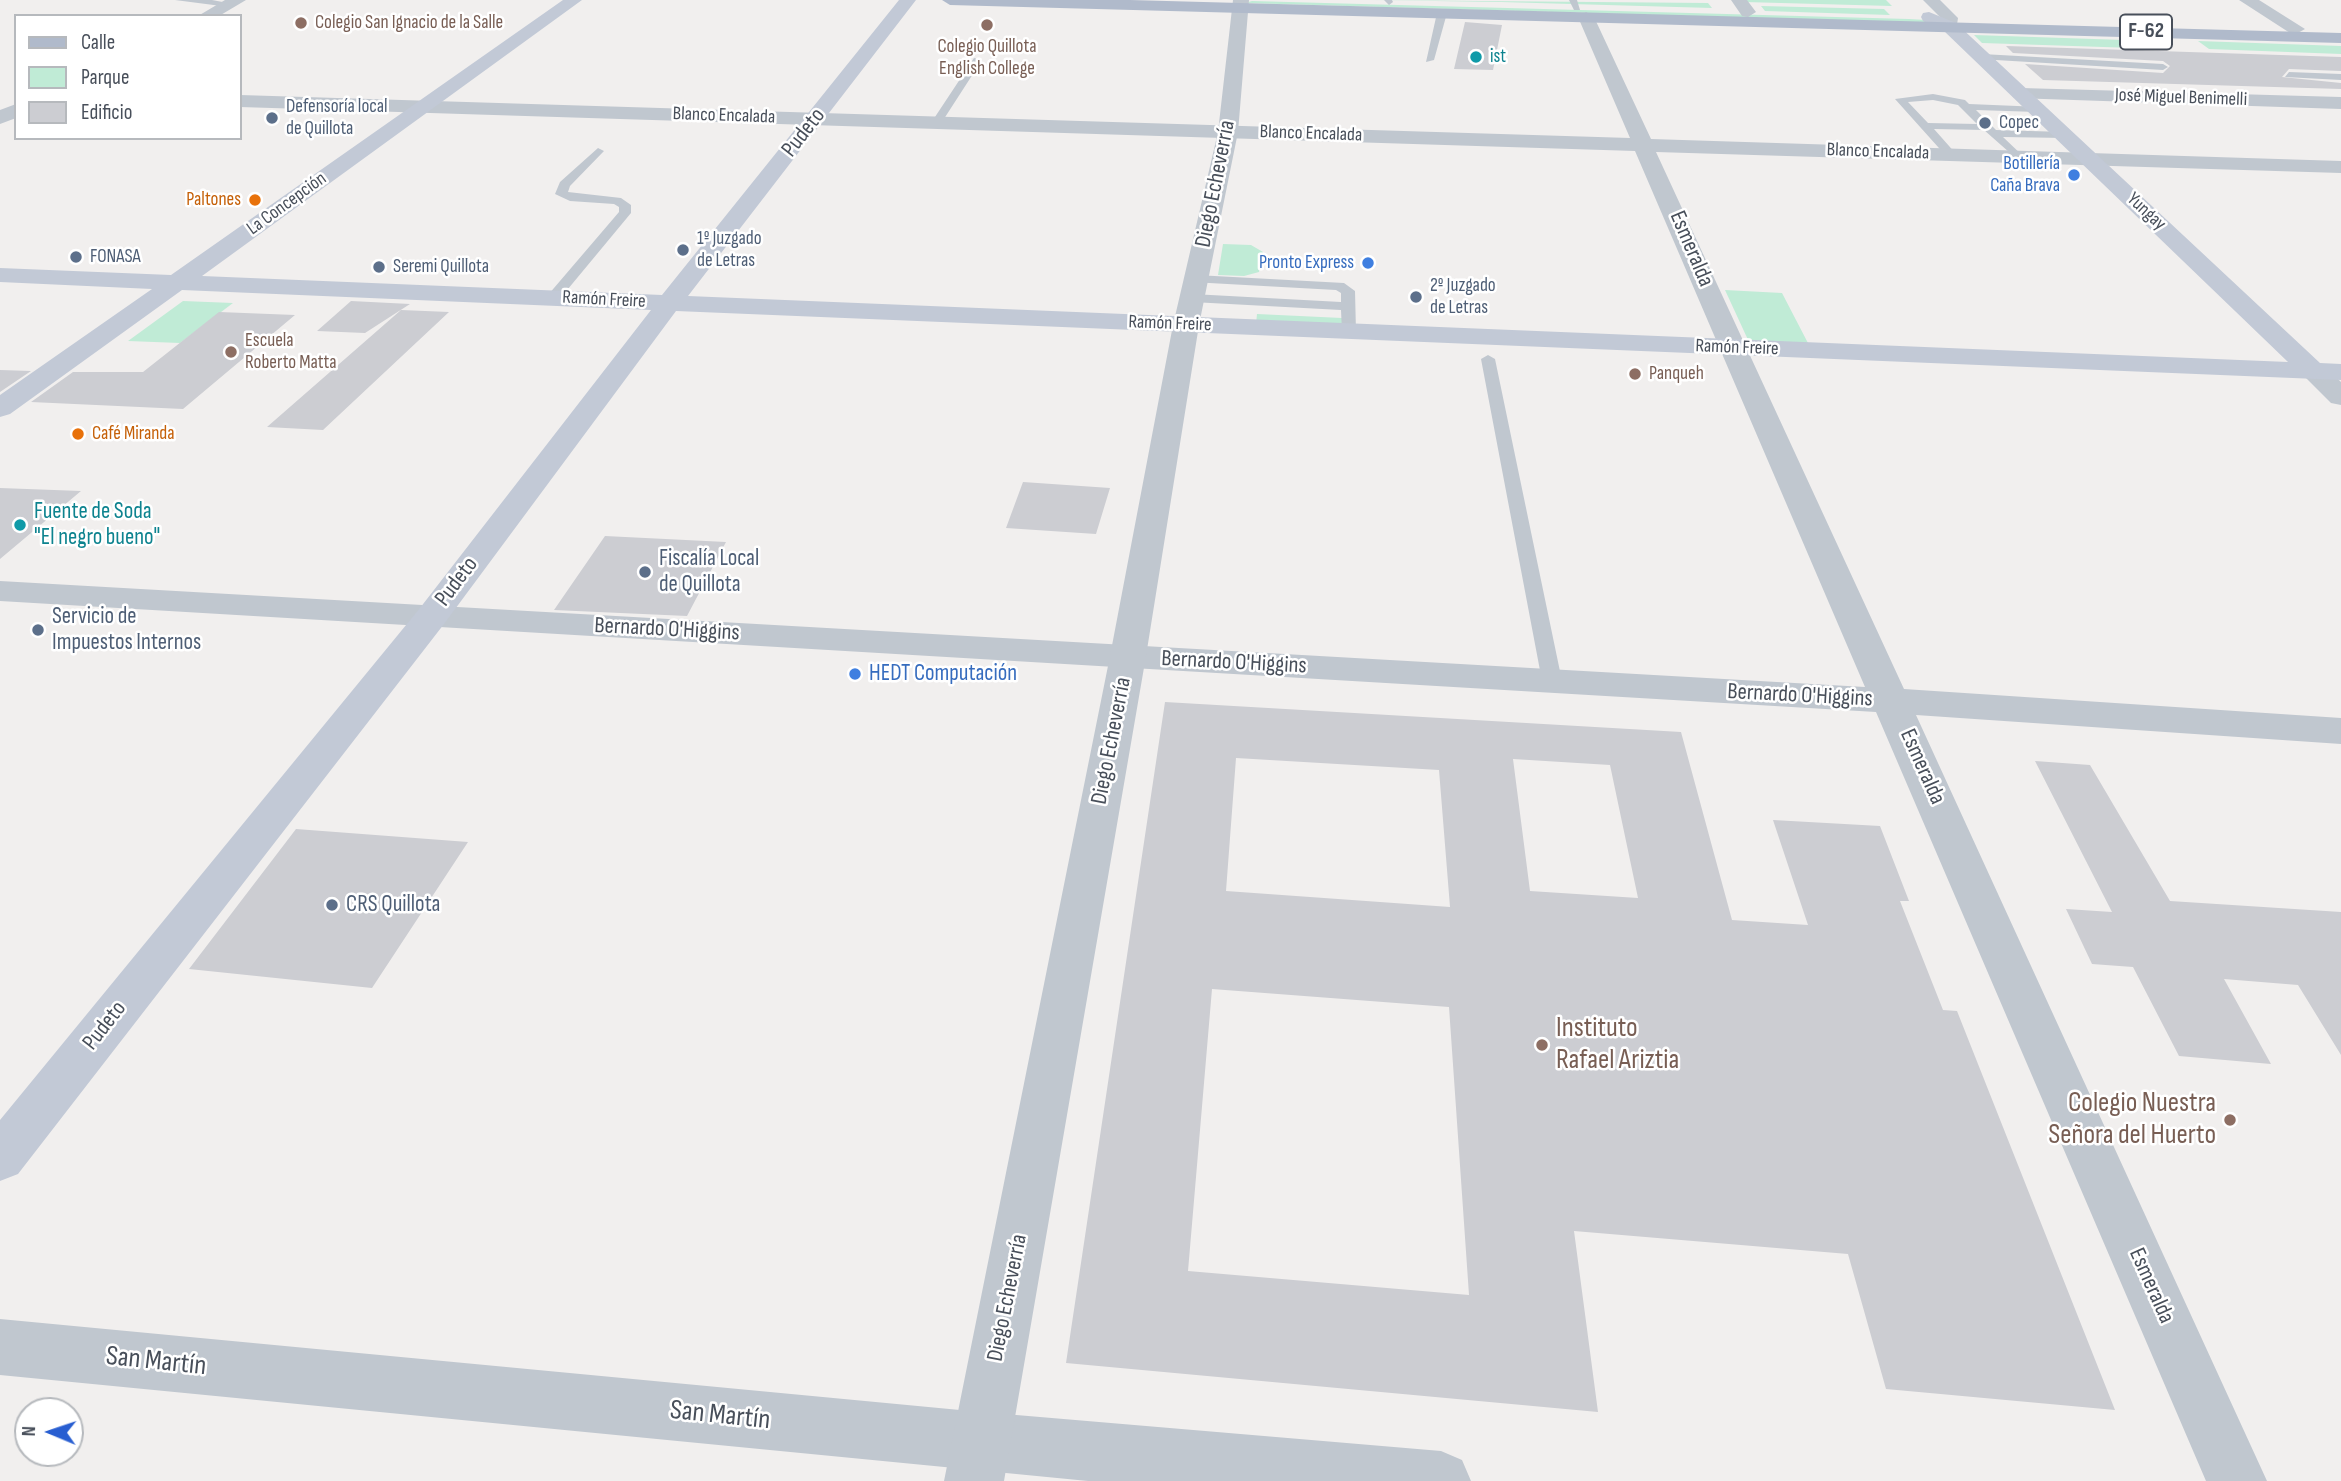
<!DOCTYPE html>
<html>
<head>
<meta charset="utf-8">
<style>
	body { margin:0 }
	#map { position:relative; width:2341px; height:1481px; overflow:hidden; background:#f1efee; font-family:"Sofia Sans Condensed",sans-serif }
	canvas { display:block }
	.legend { position:absolute; left:14px; top:14px; width:228px; height:126px; box-sizing:border-box; background:#fff; border:2px solid #b6b9bd; margin:0; padding:9px 12px; list-style:none; font-size:21px; color:#484f5a }
	.legend li { display:flex; align-items:center; gap:14px; height:35px }
	.legend b { width:35px; border:2px solid #b6b9bd }
	.north { position:absolute; left:14px; top:1397px; width:70px; height:70px; box-sizing:border-box; background:#fff; border:2px solid #b6b9bd; border-radius:50%; rotate:272deg; font-size:19px; font-weight:700; line-height:28px; text-align:center; color:#484f5a }
	.north::after { content:''; display:block; margin:auto; width:24px; height:32px; background:#285ed1; clip-path:polygon(50% 0,100% 100%,50% 72%,0 100%) }
</style>
</head>
<body>
<div id="map">
<canvas width="2341" height="1481"></canvas>
<ul class="legend">
<li><b style="height:9px;background:#b0bacb"></b>Calle</li>
<li><b style="height:19px;background:#c0ebd6"></b>Parque</li>
<li><b style="height:19px;background:#cccdd2"></b>Edificio</li>
</ul>
<div class="north">N</div>
</div>
<script>
const ctx = document.querySelector('canvas').getContext('2d');
ctx.lineJoin = 'round';
function paint(path, color) { ctx.fillStyle = color; ctx.fill(path, 'evenodd'); }
const poly = rows => new Path2D(rows.map(r => 'M' + r).join(''));
function stroke(path, color, width, dash) { ctx.strokeStyle = color; ctx.lineWidth = width; ctx.lineCap = dash ? 'butt' : 'round'; ctx.setLineDash(dash || []); ctx.stroke(path); }
function drawText(font, color, halo, rows, align = 'center') {
  ctx.font = font + ' "Sofia Sans Condensed",sans-serif'; ctx.lineWidth = 5; ctx.setLineDash([]); ctx.textBaseline = 'middle'; ctx.strokeStyle = halo; ctx.fillStyle = color; for (const [text, x, y, turn = 0] of rows) {
    ctx.save(); ctx.translate(x, y); ctx.rotate((+turn || 0) * Math.PI / 180); ctx.textAlign = isNaN(turn) ? turn : align; if (halo) ctx.strokeText(text, 0, 0); ctx.fillText(text, 0, 0); ctx.restore();
  }
}
paint(poly([
	[1369,0,1708,3,1712,8,1501,2],
	[1743,0,1886,0,1892,6,1744,2],
	[1252,1,1909,19,1926,20,1929,23,1245,3],
	[1761,6,1884,9,1890,15,1765,11],
	[1974,35,2154,41,2164,49,1982,43],
	[2198,41,2341,46,2341,54,2209,49],
	[1223,244,1251,245,1263,252,1259,272,1244,276,1218,275],
	[1725,290,1782,293,1809,345,1749,342],
	[183,301,233,303,180,343,128,341],
	[1257,314,1342,318,1342,328,1256,324]
]), '#c0ebd6');
paint(poly([
	[1465,22,1502,25,1493,70,1454,69],
	[2006,46,2341,57,2341,71,2289,69,2282,77,2341,83,2341,89,2043,80,2025,64,2163,73,2170,66,2163,61,2013,53],
	[351,301,410,304,365,333,317,331],
	[401,310,449,312,323,430,267,427],
	[219,312,295,315,183,409,31,402,73,372,143,372],
	[0,370,31,371,0,392],
	[1023,482,1110,488,1096,534,1006,528],
	[0,488,81,491,0,559],
	[605,536,726,542,687,616,554,610],
	[1165,702,1681,732,1732,920,1808,925,1773,820,1880,826,1909,901,1900,901,1943,1010,1957,1011,2115,1410,1886,1389,1848,1254,1574,1231,1598,1412,1066,1363],
	[1236,758,1439,770,1450,907,1226,891],
	[1513,759,1610,765,1638,898,1530,891],
	[1212,989,1449,1007,1469,1295,1188,1271],
	[2035,761,2090,765,2170,901,2341,912,2341,1055,2298,985,2224,979,2271,1064,2179,1056,2133,967,2092,964,2066,909,2112,912],
	[296,829,468,842,372,988,189,969]
]), '#cccdd2');
paint(poly([
	[175,0,212,0,233,4,229,7,175,0],
	[1384,0,1392,0,1393,2,1389,5,1384,0],
	[1569,0,1577,0,1580,10,1574,10,1569,0],
	[1442,10,1447,13,1434,60,1426,62,1437,13,1442,10],
	[1982,54,2163,64,2168,67,2163,70,1979,59,1982,54],
	[974,58,982,60,940,125,932,125,931,123,974,58],
	[2289,72,2341,74,2341,80,2285,77,2289,72],
	[1933,94,1965,100,1969,104,2041,107,2041,111,2037,112,1976,110,1996,130,2065,132,2071,135,2065,138,2003,137,2024,157,2018,160,1984,130,1934,129,1957,155,1947,157,1895,99,1933,94],
	[1933,100,1958,105,1977,124,1928,123,1908,102,1933,100],
	[598,148,604,151,570,186,568,192,621,198,631,205,631,213,558,301,548,301,548,295,619,212,619,207,614,204,570,201,555,194,560,182,598,148],
	[1196,275,1344,283,1355,291,1356,332,1349,336,1342,332,1341,310,1192,302,1185,298,1192,294,1341,302,1341,293,1336,290,1191,282,1189,279,1196,275],
	[1488,355,1495,359,1562,681,1552,688,1542,681,1481,359,1488,355]
]), '#c0c7cf');
paint(poly([
	[225,0,246,0,219,16,198,16,225,0],
	[1731,0,1747,0,1756,12,1748,17,1742,16,1731,0],
	[2239,0,2259,0,2305,29,2296,34,2290,33,2239,0],
	[1586,12,1594,17,1651,139,2341,161,2341,173,1656,152,1904,689,2341,718,2341,744,1916,715,2267,1481,2206,1481,1876,712,0,601,0,581,1865,687,1635,151,240,107,240,95,1630,138,1578,17,1586,12],
	[2021,88,2341,97,2341,109,2014,98,2011,94,2021,88],
	[16,104,16,118,0,124,0,110,16,104],
	[0,1319,981,1412,1441,1451,1462,1460,1471,1481,1088,1481,0,1375,0,1319]
]), '#c0c7cf');
paint(poly([
	[1233,0,1249,0,1238,132,1199,325,1146,656,1004,1481,944,1481,1110,656,1173,325,1218,132,1233,0],
	[1923,0,1940,0,1958,18,1956,31,1944,31,1942,19,1923,0],
	[2313,363,2323,365,2341,382,2341,405,2331,403,2299,371,2303,365,2313,363]
]), '#c0c7cf');
paint(poly([
	[563,0,582,0,202,276,662,295,899,0,916,0,688,296,2288,362,1944,31,1923,21,1921,17,1923,13,1929,12,1956,23,2320,363,2341,364,2341,380,676,311,444,624,18,1174,0,1181,0,1120,420,608,651,310,182,290,10,414,0,417,0,395,152,289,0,282,0,268,171,275,563,0]
]), '#c2c9d6');
paint(poly([
	[942,0,1130,0,2341,33,2341,43,950,5,942,0]
]), '#b0bacb');
for (const [x, y, r, color] of [
	[301,23,7,"#8d6e63"],
	[987,25,7,"#8d6e63"],
	[1476,57,7,"#0f9aa8"],
	[272,118,7,"#5c6f8a"],
	[1985,123,7,"#5c6f8a"],
	[2074,175,7,"#3f7fe0"],
	[255,200,7,"#e8710a"],
	[683,250,7,"#5c6f8a"],
	[76,257,7,"#5c6f8a"],
	[1368,263,7,"#3f7fe0"],
	[379,267,7,"#5c6f8a"],
	[1416,297,7,"#5c6f8a"],
	[231,352,7,"#8d6e63"],
	[1635,374,7,"#8d6e63"],
	[78,434,7,"#e8710a"],
	[20,525,7,"#0f9aa8"],
	[645,572,7,"#5c6f8a"],
	[38,630,7,"#5c6f8a"],
	[855,674,7,"#3f7fe0"],
	[332,905,7,"#5c6f8a"],
	[1542,1045,7,"#8d6e63"],
	[2230,1120,7,"#8d6e63"]
]) { const dot = new Path2D(); dot.arc(x, y, r, 0, 2 * Math.PI); ctx.fillStyle = color; ctx.fill(dot); stroke(dot, '#fff', 2.5); }
drawText('19px', '#785e54', '#fff', [
	["Colegio San Ignacio de la Salle",315,23],
	["Colegio Quillota",987,47,"center"],
	["English College",987,69,"center"],
	["Escuela",245,341],
	["Roberto Matta",245,363],
	["Panqueh",1649,374]
], 'left');
drawText('19px', '#0d838f', '#fff', [
	["ist",1490,57]
], 'left');
drawText('19px', '#484f5a', '#fff', [
	["José Miguel Benimelli",2181,98,2],
	["Blanco Encalada",724,116,2],
	["Blanco Encalada",1311,134,2],
	["Blanco Encalada",1878,152,2],
	["La Concepción",287,204,-36],
	["Yungay",2146,212,43],
	["Ramón Freire",604,300,3],
	["Ramón Freire",1170,324,2],
	["Ramón Freire",1737,348,2]
]);
drawText('19px', '#4e5e75', '#fff', [
	["Defensoría local",286,107],
	["de Quillota",286,129],
	["Copec",1999,123],
	["1º Juzgado",697,239],
	["de Letras",697,261],
	["FONASA",90,257],
	["Seremi Quillota",393,267],
	["2º Juzgado",1430,286],
	["de Letras",1430,308]
], 'left');
drawText('19px', '#366cbe', '#fff', [
	["Botillería",2060,164],
	["Caña Brava",2060,186],
	["Pronto Express",1354,263]
], 'right');
drawText('19px', '#c56008', '#fff', [
	["Paltones",241,200],
	["Café Miranda",92,434,"left"]
], 'right');
for (const [x, y, w] of [
	[2146,32,52]
]) { const box = new Path2D(); box.roundRect(x - w / 2, y - 17.5, w, 35, 5); ctx.fillStyle = '#fff'; ctx.fill(box); stroke(box, '#484f5a', 2); }
drawText('bold 21px', '#484f5a', null, [
	["F-62",2146,32]
]);
drawText('23px', '#484f5a', '#fff', [
	["Pudeto",804,133,-52],
	["Diego Echeverría",1216,184,-79],
	["Esmeralda",1691,249,67],
	["Pudeto",457,582,-53],
	["Bernardo O'Higgins",667,630,3],
	["Bernardo O'Higgins",1234,663,3],
	["Bernardo O'Higgins",1800,696,3],
	["Diego Echeverría",1112,741,-79],
	["Esmeralda",1922,767,66],
	["Pudeto",105,1026,-52],
	["Esmeralda",2151,1286,66],
	["Diego Echeverría",1008,1298,-79]
]);
drawText('23px', '#0d838f', '#fff', [
	["Fuente de Soda",34,512],
	["\"El negro bueno\"",34,538]
], 'left');
drawText('23px', '#4e5e75', '#fff', [
	["Fiscalía Local",659,559],
	["de Quillota",659,585],
	["Servicio de",52,617],
	["Impuestos Internos",52,643],
	["CRS Quillota",346,905]
], 'left');
drawText('23px', '#366cbe', '#fff', [
	["HEDT Computación",869,674]
], 'left');
drawText('28px', '#785e54', '#fff', [
	["Instituto",1556,1029],
	["Rafael Ariztia",1556,1061],
	["Colegio Nuestra",2216,1104,"right"],
	["Señora del Huerto",2216,1136,"right"]
], 'left');
drawText('28px', '#484f5a', '#fff', [
	["San Martín",156,1362,6],
	["San Martín",720,1416,6]
]);
</script>
</body>
</html>
